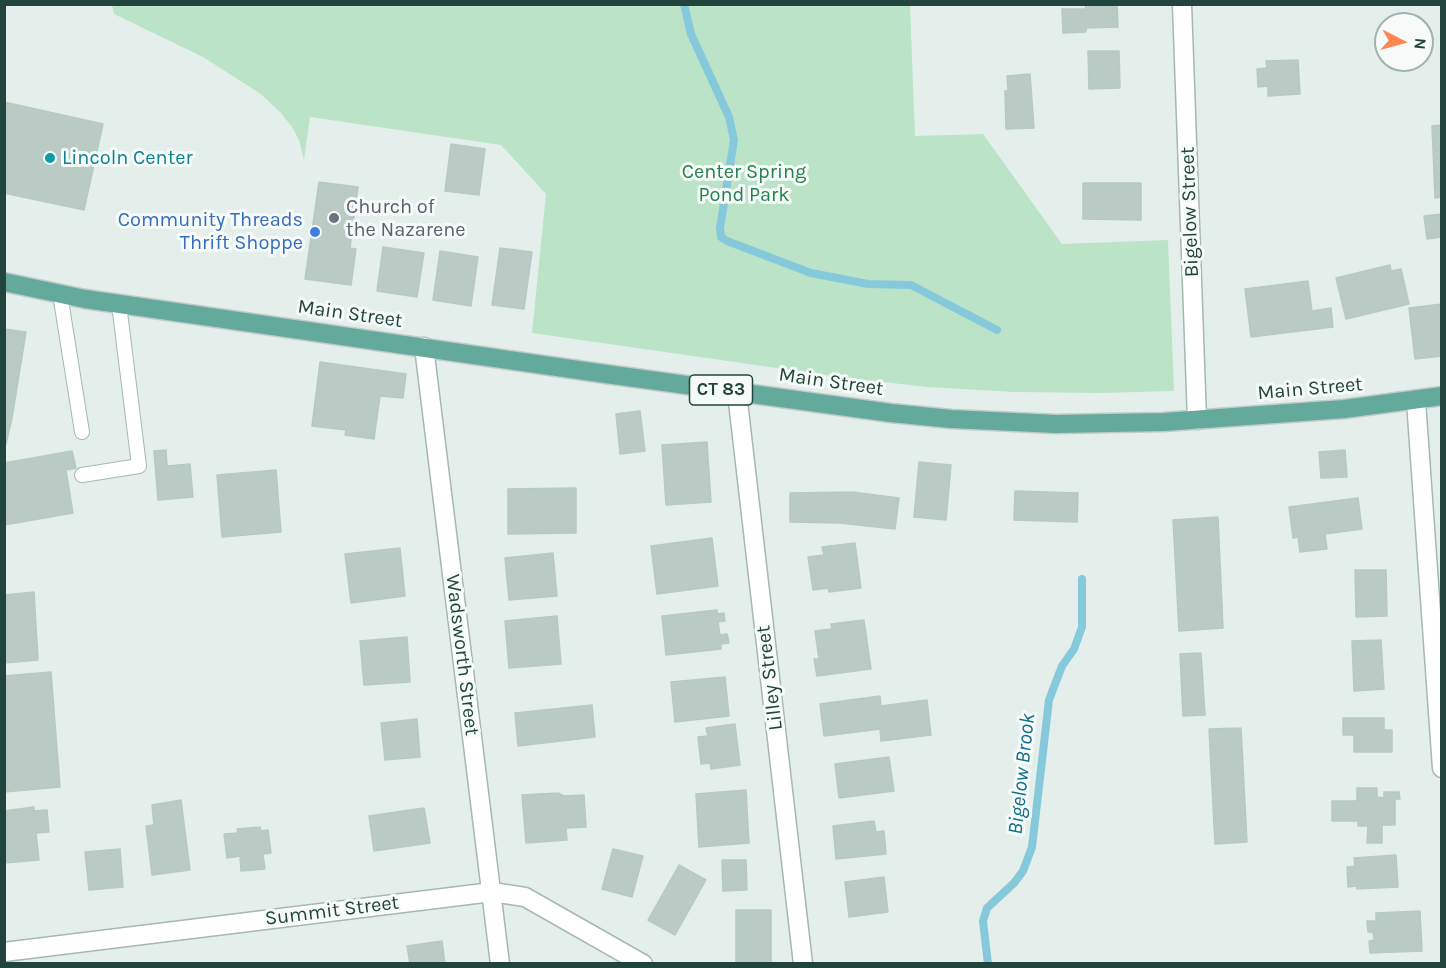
<!DOCTYPE html>
<html>
<head>
<meta charset="utf-8">
<style>
	body { margin:0 }
	#map { position:relative; width:1446px; height:968px; overflow:hidden; background:#e4efeb; font-family:Karla,sans-serif }
	canvas { display:block }
	.frame { position:absolute; inset:0; border:6px solid #21443d; pointer-events:none }
	.north { position:absolute; left:1374px; top:12px; width:60px; height:60px; box-sizing:border-box; background:#f6fbf9; border:2px solid #a1b2ae; border-radius:50%; rotate:96deg; font-size:16px; font-weight:700; line-height:24px; text-align:center; color:#21443d }
	.north::after { content:''; display:block; margin:auto; width:21px; height:27px; background:#ff8753; clip-path:polygon(50% 0,100% 100%,50% 72%,0 100%) }
</style>
</head>
<body>
<div id="map">
<canvas width="1446" height="968"></canvas>
<div class="frame"></div>
<div class="north">N</div>
</div>
<script>
const ctx = document.querySelector('canvas').getContext('2d');
ctx.lineJoin = 'round';
function paint(path, color) { ctx.fillStyle = color; ctx.fill(path, 'evenodd'); }
const poly = rows => new Path2D(rows.map(r => 'M' + r).join(''));
function stroke(path, color, width, dash) { ctx.strokeStyle = color; ctx.lineWidth = width; ctx.lineCap = dash ? 'butt' : 'round'; ctx.setLineDash(dash || []); ctx.stroke(path); }
function drawText(font, color, halo, rows, align = 'center') {
  ctx.font = font + ' Karla,sans-serif'; ctx.lineWidth = 6; ctx.setLineDash([]); ctx.textBaseline = 'middle'; ctx.strokeStyle = halo; ctx.fillStyle = color; for (const [text, x, y, turn = 0] of rows) {
    ctx.save(); ctx.translate(x, y); ctx.rotate((+turn || 0) * Math.PI / 180); ctx.textAlign = isNaN(turn) ? turn : align; if (halo) ctx.strokeText(text, 0, 0); ctx.fillText(text, 0, 0); ctx.restore();
  }
}
paint(poly([
	[112,5,910,5,915,136,983,134,1062,244,1168,240,1174,391,1102,393,1014,392,927,387,839,377,532,333,546,194,501,145,310,117,304,160,299,140,292,127,281,113,261,94,203,57,114,14]
]), '#bbe3c8');
stroke(poly([
	[684,4,691,34,729,117,734,140,720,228,721,237,727,241,811,273,868,284,911,285,997,330],
	[988,964,983,921,987,908,1014,883,1023,871,1032,847,1049,700,1062,666,1074,649,1082,627,1082,579]
]), '#86c9db', 8);
const building = poly([
	[1085,4,1117,4,1118,27,1086,28,1086,32,1063,33,1062,9,1086,9,1085,4],
	[1088,51,1119,51,1120,88,1089,89,1088,51],
	[1298,60,1300,94,1268,96,1268,86,1258,87,1257,69,1267,68,1266,61,1298,60],
	[1030,74,1034,128,1006,129,1005,91,1008,91,1007,76,1030,74],
	[4,102,103,124,84,210,4,193,4,102],
	[1442,125,1442,197,1435,198,1432,126,1442,125],
	[451,144,485,149,479,195,445,191,451,144],
	[319,182,358,187,350,248,356,249,351,285,305,279,319,182],
	[1083,183,1141,183,1141,220,1083,219,1083,183],
	[1442,214,1442,237,1427,239,1424,216,1442,214],
	[383,247,424,253,417,297,377,291,383,247],
	[500,248,532,252,524,309,492,305,500,248],
	[440,251,478,257,471,306,433,300,440,251],
	[1390,265,1391,271,1401,269,1409,304,1346,319,1336,278,1390,265],
	[1308,281,1312,311,1331,308,1333,327,1251,337,1245,289,1308,281],
	[1442,304,1442,356,1415,359,1409,308,1442,304],
	[4,329,26,332,12,418,6,444,4,445,4,329],
	[320,362,406,374,403,398,380,396,374,439,345,435,346,430,312,426,320,362],
	[640,411,645,451,620,454,616,414,640,411],
	[707,442,711,502,666,505,662,445,707,442],
	[166,450,167,466,190,464,193,497,158,500,154,451,166,450],
	[1345,450,1347,477,1321,478,1319,452,1345,450],
	[72,451,76,468,66,470,73,513,4,525,4,463,72,451],
	[919,462,951,465,946,520,914,517,919,462],
	[276,470,281,532,222,537,217,475,276,470],
	[576,488,576,533,508,534,508,489,576,488],
	[1015,491,1078,493,1077,522,1014,520,1015,491],
	[852,492,899,498,895,529,840,523,790,522,790,493,852,492],
	[1358,498,1362,529,1325,534,1327,549,1300,552,1298,537,1293,538,1289,507,1358,498],
	[1218,517,1223,628,1179,631,1173,520,1218,517],
	[712,538,718,586,657,594,651,546,712,538],
	[855,543,861,588,829,592,828,588,813,590,808,557,824,555,822,547,855,543],
	[400,548,405,596,351,603,345,554,400,548],
	[553,553,557,596,509,600,505,558,553,553],
	[1355,570,1386,570,1387,616,1356,617,1355,570],
	[34,592,38,660,4,663,4,595,34,592],
	[717,610,717,614,724,613,725,621,718,622,720,635,727,634,729,643,721,644,721,649,666,655,662,616,717,610],
	[557,616,561,664,509,668,505,621,557,616],
	[864,620,871,669,817,676,814,659,819,659,815,631,832,629,831,624,864,620],
	[407,637,410,682,364,685,360,641,407,637],
	[1381,640,1384,689,1354,691,1352,641,1381,640],
	[1201,653,1205,715,1183,716,1180,654,1201,653],
	[51,672,60,787,4,792,4,676,51,672],
	[725,677,729,716,675,722,671,682,725,677],
	[880,696,881,706,927,700,931,735,881,741,880,729,824,736,820,704,880,696],
	[592,705,595,737,518,746,515,713,592,705],
	[1343,718,1384,718,1384,730,1392,730,1392,752,1354,752,1354,735,1343,735,1343,718],
	[417,719,420,757,385,760,381,723,417,719],
	[735,724,740,765,711,769,710,763,701,764,698,737,708,736,706,728,735,724],
	[1241,728,1247,842,1215,844,1209,729,1241,728],
	[889,757,894,791,839,798,835,764,889,757],
	[1357,788,1377,788,1377,797,1384,798,1384,792,1399,792,1400,799,1395,799,1395,825,1382,825,1382,843,1367,843,1368,826,1358,826,1358,821,1332,821,1332,801,1357,801,1357,788],
	[746,790,749,843,699,847,696,794,746,790],
	[558,793,564,796,584,795,586,827,566,828,567,840,526,843,522,795,558,793],
	[181,800,190,870,152,875,146,826,154,825,152,805,181,800],
	[34,807,34,811,47,810,49,832,36,833,39,860,4,863,4,811,34,807],
	[424,808,430,843,374,851,369,816,424,808],
	[874,821,876,832,884,831,886,854,836,859,833,826,874,821],
	[260,827,261,831,268,830,271,853,263,854,265,869,241,871,240,856,227,858,224,834,238,833,237,829,260,827],
	[120,849,123,887,89,890,85,852,120,849],
	[613,849,643,856,632,897,602,889,613,849],
	[1396,855,1398,887,1357,889,1357,886,1348,887,1347,867,1355,866,1354,858,1396,855],
	[722,860,746,860,747,890,723,891,722,860],
	[679,865,706,880,675,935,648,920,679,865],
	[884,877,888,912,849,917,845,882,884,877],
	[736,910,771,910,771,964,736,964,736,910],
	[1420,911,1422,951,1370,953,1369,941,1374,940,1373,932,1368,932,1367,921,1376,921,1376,913,1420,911],
	[442,941,445,964,410,964,407,946,442,941]
]);
paint(building, '#b9cbc4');
stroke(building, '#b5cac3', 1.5);
const service = poly([
	[60,294,82,432],
	[82,475,139,466,119,304]
]);
const minor = poly([
	[1182,4,1197,420],
	[424,347,500,964],
	[737,393,803,964],
	[1416,401,1442,768]
]);
const tertiary = poly([
	[4,952,492,892,525,897,643,964]
]);
const primary = poly([
	[4,282,85,299,606,374,891,413,951,419,1056,424,1164,422,1344,409,1442,396]
]);
stroke(service, '#a6b8b3', 16);
stroke(minor, '#a6b8b3', 21);
stroke(tertiary, '#a6b8b3', 21);
stroke(primary, '#c1cbc9', 21);
stroke(service, '#fff', 14);
stroke(minor, '#fff', 18);
stroke(tertiary, '#fff', 18);
stroke(primary, '#63aa9c', 18);
for (const [x, y, r, color] of [
	[50,158,6,"#0f9aa8"],
	[334,218,6,"#6b7280"],
	[315,232,6,"#3f7fe0"]
]) { const dot = new Path2D(); dot.arc(x, y, r, 0, 2 * Math.PI); ctx.fillStyle = color; ctx.fill(dot); stroke(dot, '#f6fbf9', 2); }
for (const [x, y, w] of [
	[721,390,63]
]) { const box = new Path2D(); box.roundRect(x - w / 2, y - 15, w, 30, 4.5); ctx.fillStyle = '#f6fbf9'; ctx.fill(box); stroke(box, '#21443d', 1.5); }
drawText('bold 18px', '#21443d', null, [
	["CT 83",721,390]
]);
drawText('20px', '#0d838f', '#f6fbf9', [
	["Lincoln Center",62,158]
], 'left');
drawText('20px', '#25814e', '#f6fbf9', [
	["Center Spring",744,172],
	["Pond Park",744,195]
]);
drawText('20px', '#5b616d', '#f6fbf9', [
	["Church of",346,207],
	["the Nazarene",346,230]
], 'left');
drawText('20px', '#21443d', '#f6fbf9', [
	["Bigelow Street",1190,212,-92],
	["Main Street",350,314,8],
	["Main Street",831,382,8],
	["Main Street",1310,389,-5],
	["Wadsworth Street",462,655,83],
	["Lilley Street",770,678,-97],
	["Summit Street",332,911,-7]
]);
drawText('20px', '#366cbe', '#f6fbf9', [
	["Community Threads",303,220],
	["Thrift Shoppe",303,243]
], 'right');
drawText('italic 21px', '#126e89', '#f6fbf9', [
	["Bigelow Brook",1022,774,-84]
]);
</script>
</body>
</html>
